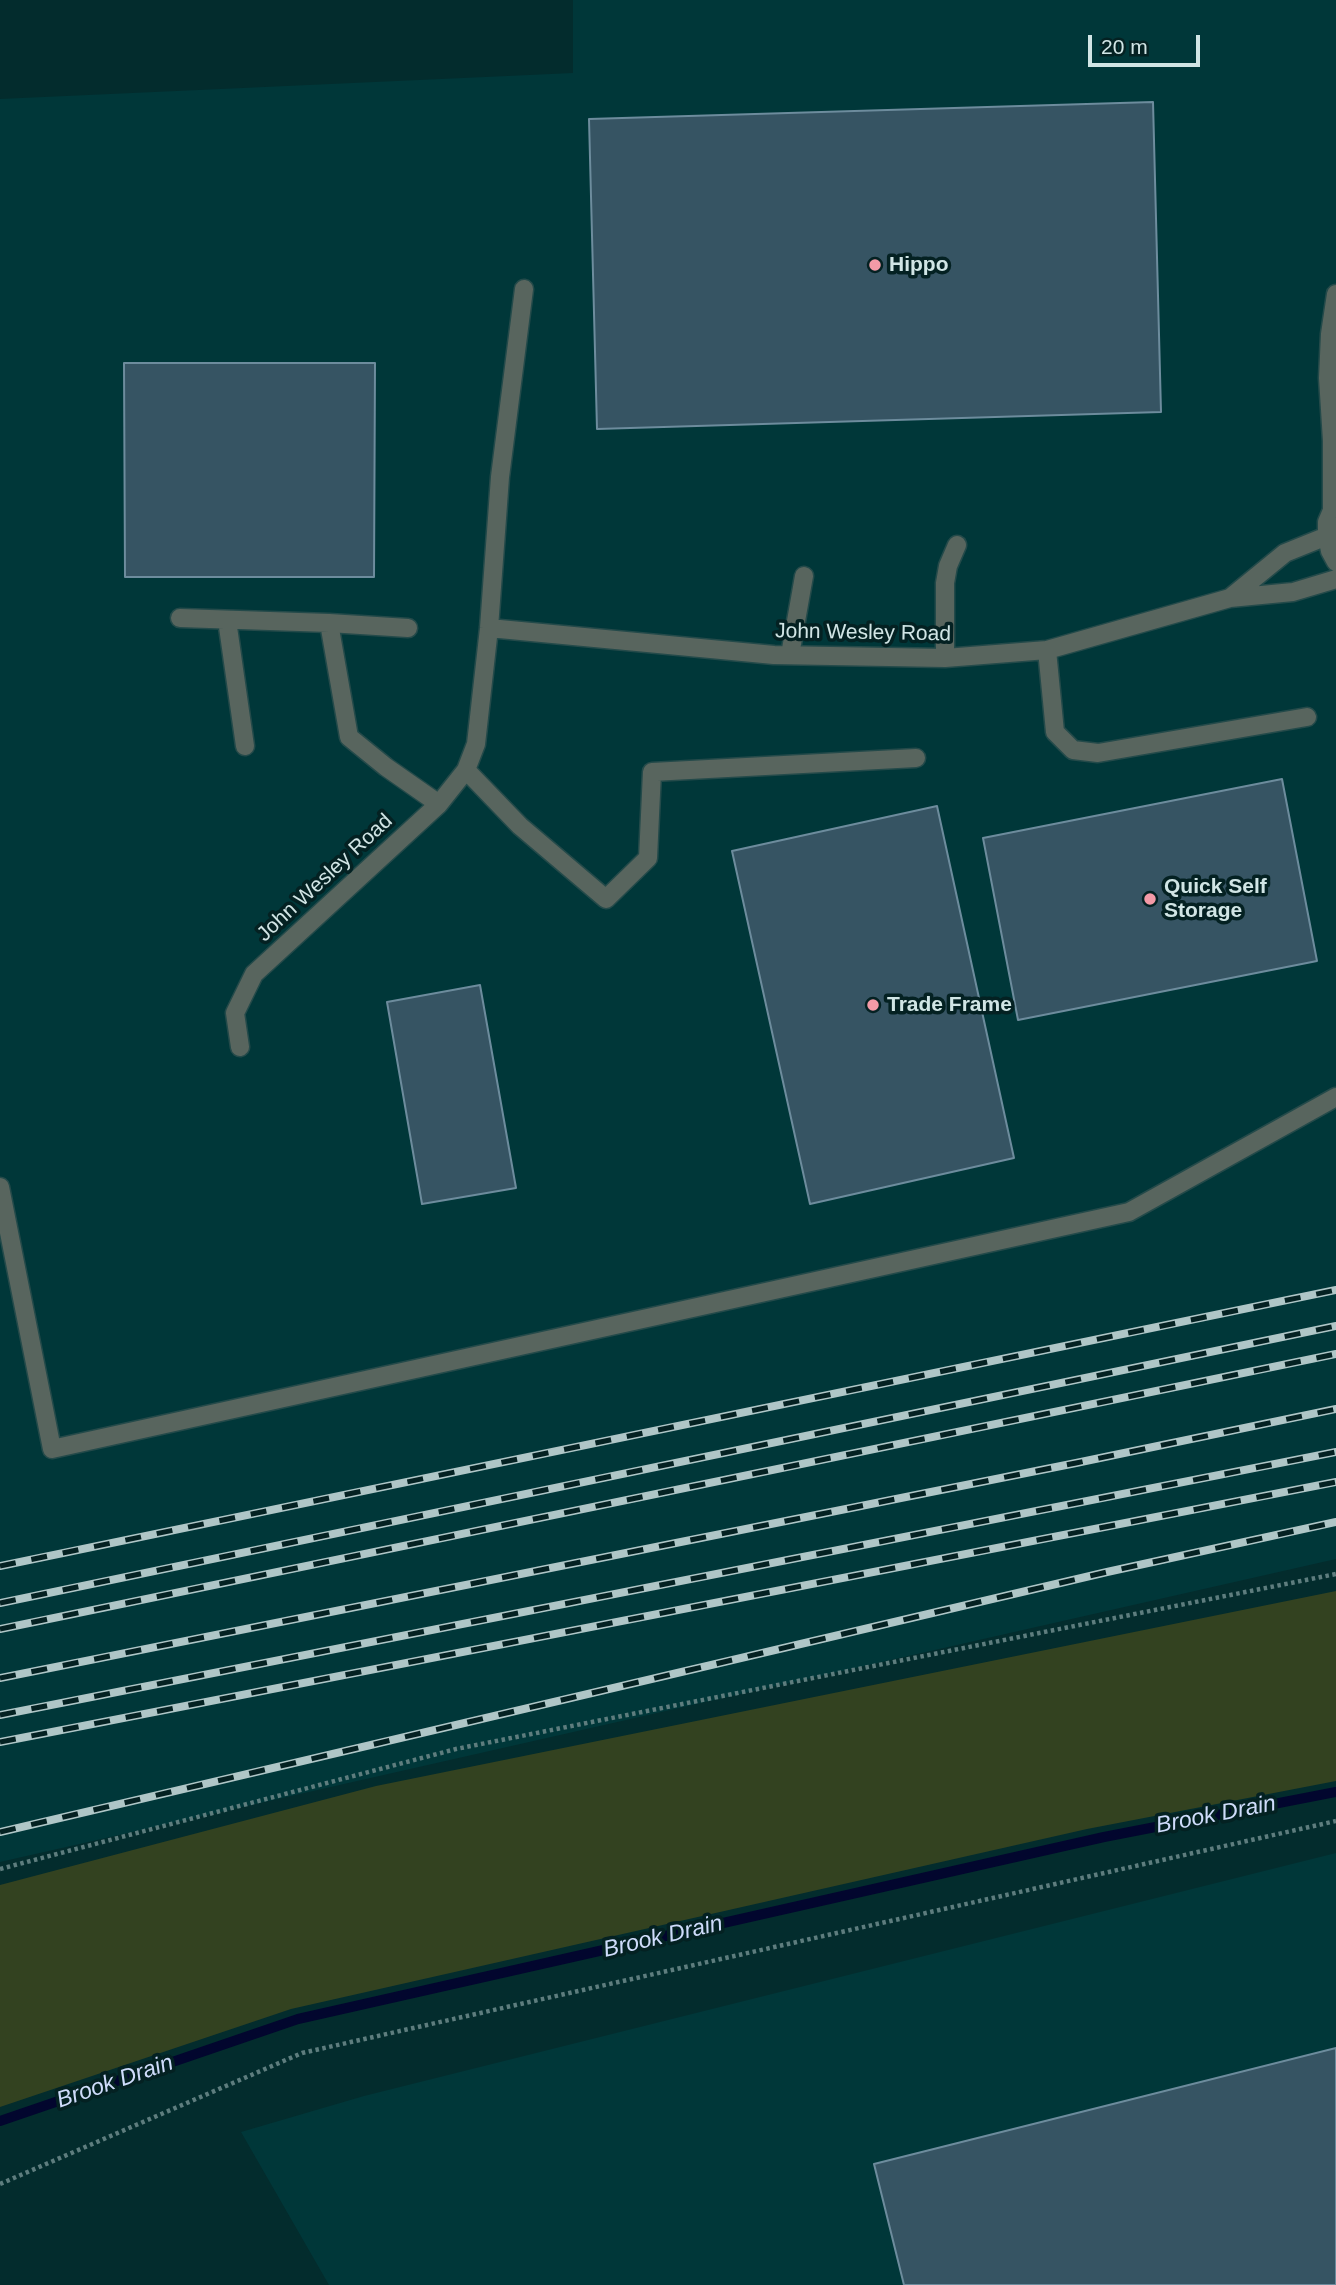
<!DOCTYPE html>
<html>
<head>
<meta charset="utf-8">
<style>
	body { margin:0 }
	#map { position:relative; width:1336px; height:2285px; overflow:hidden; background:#032c2d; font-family:Helvetica,sans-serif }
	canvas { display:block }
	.scale { position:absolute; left:1088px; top:35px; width:112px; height:32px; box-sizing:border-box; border:4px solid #d1e5e5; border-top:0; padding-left:9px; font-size:21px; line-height:24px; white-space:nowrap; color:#d1e5e5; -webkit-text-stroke:5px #042122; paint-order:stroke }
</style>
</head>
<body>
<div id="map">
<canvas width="1336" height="2285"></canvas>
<div class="scale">20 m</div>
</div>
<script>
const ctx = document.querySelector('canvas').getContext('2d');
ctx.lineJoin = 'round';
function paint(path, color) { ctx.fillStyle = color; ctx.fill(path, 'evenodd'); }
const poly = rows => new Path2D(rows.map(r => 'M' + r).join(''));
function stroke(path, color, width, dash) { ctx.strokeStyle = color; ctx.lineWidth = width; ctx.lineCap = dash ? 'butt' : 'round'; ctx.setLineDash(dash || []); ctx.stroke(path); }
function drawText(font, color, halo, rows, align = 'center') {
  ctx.font = font + ' Helvetica,sans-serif'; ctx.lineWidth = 7; ctx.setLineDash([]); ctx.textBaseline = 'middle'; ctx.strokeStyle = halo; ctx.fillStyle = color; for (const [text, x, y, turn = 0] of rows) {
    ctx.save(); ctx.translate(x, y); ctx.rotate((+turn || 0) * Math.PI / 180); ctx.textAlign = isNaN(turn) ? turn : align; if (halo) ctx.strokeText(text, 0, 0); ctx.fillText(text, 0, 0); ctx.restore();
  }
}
paint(poly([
	[573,0,1336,0,1336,1559,0,1862,0,99,573,73],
	[1336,1853,1336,2285,329,2285,241,2132,364,2096]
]), '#003739');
paint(poly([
	[1336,1591,1336,1781,1087,1829,291,2009,0,2107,0,1885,376,1786]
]), '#334220');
stroke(poly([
	[0,2121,298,2019,1104,1837,1336,1792]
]), '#02062e', 10);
const building = poly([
	[1153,102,1161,412,597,429,589,119,1153,102],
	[124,363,375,363,374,577,125,577,124,363],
	[1282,779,1317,961,1018,1020,983,838,1282,779],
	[937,806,1014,1158,810,1204,732,851,937,806],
	[480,985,516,1188,422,1204,387,1002,480,985],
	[1336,2048,1336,2285,904,2285,874,2164,1336,2048]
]);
paint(building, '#365463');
stroke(building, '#6d8c9d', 2);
const minor = poly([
	[1336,501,1327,522,1327,536,1330,551,1336,562],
	[1332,509,1332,441,1328,378,1330,334,1336,294],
	[1230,598,1285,553,1327,536],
	[180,618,329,623,349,737,386,767,439,804],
	[227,620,245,746],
	[329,623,408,628],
	[489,628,774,655,945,658,1047,650,1230,598,1293,592,1336,579],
	[1047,650,1055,732,1073,750,1098,753,1307,717],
	[790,655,804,576],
	[945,658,945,583,948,566,957,545],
	[466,770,520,826,606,899,648,858,652,772,916,758],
	[240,1047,235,1013,254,974,439,804,466,770,476,744,489,628,500,477,524,289],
	[0,1187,52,1449,1129,1212,1336,1097]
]);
stroke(minor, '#244a4a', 21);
stroke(poly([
	[0,1869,456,1749,1336,1574],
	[0,2184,302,2053,1336,1821]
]), '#5e7d7e', 4.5, [3.5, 3.5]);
stroke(minor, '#58655e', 18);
const rail = poly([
	[0,1566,1336,1290],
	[0,1603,1336,1326],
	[0,1629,1336,1354],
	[0,1678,1076,1463,1336,1409],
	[0,1715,1336,1452],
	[0,1742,1336,1482],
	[0,1832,1107,1572,1336,1522]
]);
stroke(rail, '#afc6c7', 8);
stroke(rail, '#042122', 5, [16]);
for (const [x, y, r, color] of [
	[875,265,7,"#f39aa7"],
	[1150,899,7,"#f39aa7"],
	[873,1005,7,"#f39aa7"]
]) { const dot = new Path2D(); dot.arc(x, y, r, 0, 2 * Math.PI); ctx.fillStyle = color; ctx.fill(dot); stroke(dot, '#042122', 2.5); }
drawText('bold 21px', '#d1e5e5', '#042122', [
	["Hippo",889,265],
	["Quick Self",1164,887],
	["Storage",1164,911],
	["Trade Frame",887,1005]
], 'left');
drawText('21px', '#d1e5e5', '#042122', [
	["John Wesley Road",863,633,1],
	["John Wesley Road",325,878,-43]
]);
drawText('italic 23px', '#cfdcfb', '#042122', [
	["Brook Drain",1216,1815,-11],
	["Brook Drain",663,1937,-13],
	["Brook Drain",115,2082,-19]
]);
</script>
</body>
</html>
